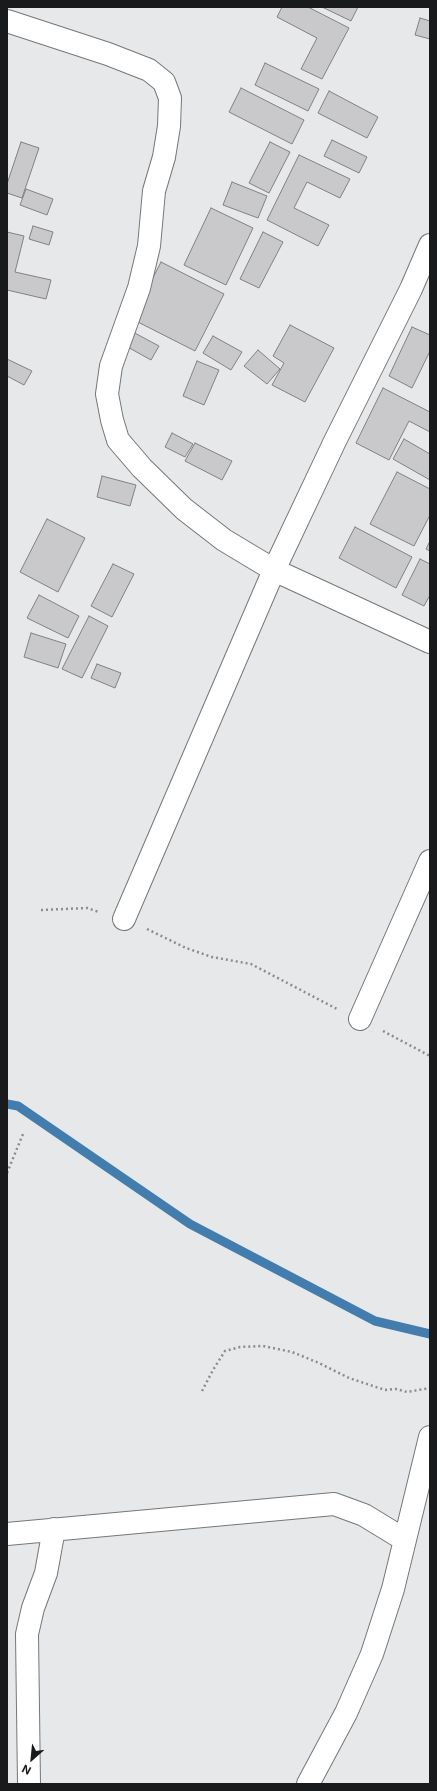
<!DOCTYPE html>
<html>
<head>
<meta charset="utf-8">
<style>
	body { margin:0 }
	#map { position:relative; width:437px; height:1791px; overflow:hidden; background:#e6e8ea; font-family:Inter,sans-serif }
	canvas { display:block }
	.frame { position:absolute; inset:0; border:8px solid #191a1b; pointer-events:none }
	.north { position:absolute; left:12px; top:1739px; width:40px; height:40px; -webkit-text-stroke:3px #fff; paint-order:stroke; rotate:207deg; font-size:11px; font-weight:700; line-height:16px; text-align:center; color:#191a1b }
	.north::after { content:''; display:block; margin:auto; width:14px; height:18px; background:#191a1b; clip-path:polygon(50% 0,100% 100%,50% 72%,0 100%) }
</style>
</head>
<body>
<div id="map">
<canvas width="437" height="1791"></canvas>
<div class="frame"></div>
<div class="north">N</div>
</div>
<script>
const ctx = document.querySelector('canvas').getContext('2d');
ctx.lineJoin = 'round';
const poly = rows => new Path2D(rows.map(r => 'M' + r).join(''));
function stroke(path, color, width, dash) { ctx.strokeStyle = color; ctx.lineWidth = width; ctx.lineCap = dash ? 'butt' : 'round'; ctx.setLineDash(dash || []); ctx.stroke(path); }
function paint(path, color) { ctx.fillStyle = color; ctx.fill(path, 'evenodd'); }
stroke(poly([
	[7,1104,18,1106,190,1224,375,1321,430,1334]
]), '#427dad', 9);
const building = poly([
	[282,7,308,7,349,28,322,79,301,69,317,38,277,17,282,7],
	[322,7,358,7,351,21,322,7],
	[420,18,430,21,430,39,415,35,420,18],
	[265,63,319,89,308,111,255,85,265,63],
	[241,88,304,120,292,144,229,112,241,88],
	[329,91,378,117,367,138,318,113,329,91],
	[332,140,367,157,359,173,324,156,332,140],
	[21,142,39,148,22,198,7,193,7,184,21,142],
	[270,142,290,152,269,193,249,183,270,142],
	[299,155,350,179,340,198,307,182,294,208,329,225,318,246,267,220,299,155],
	[232,182,267,196,258,218,223,205,232,182],
	[26,189,53,199,47,215,20,205,26,189],
	[211,208,253,228,226,285,184,265,211,208],
	[33,226,53,232,49,245,29,239,33,226],
	[7,232,24,236,15,272,51,280,46,299,7,290,7,232],
	[263,232,283,242,259,288,240,279,263,232],
	[161,262,224,294,195,351,132,319,161,262],
	[290,325,334,348,305,402,272,385,284,363,273,356,290,325],
	[412,327,430,335,430,351,412,388,389,376,412,327],
	[131,331,159,346,151,360,124,345,131,331],
	[213,336,242,352,231,370,203,353,213,336],
	[258,350,280,369,267,384,244,366,258,350],
	[7,359,32,371,24,385,7,376,7,359],
	[197,361,219,370,204,405,183,396,197,361],
	[383,388,430,412,430,432,409,421,389,460,356,443,383,388],
	[172,433,193,444,185,457,165,447,172,433],
	[404,439,430,454,430,480,393,459,404,439],
	[195,443,232,461,222,480,185,461,195,443],
	[397,472,430,489,430,515,414,546,370,524,397,472],
	[102,476,136,485,130,506,97,497,102,476],
	[47,519,85,538,58,592,20,572,47,519],
	[355,527,412,557,396,588,339,558,355,527],
	[430,541,430,551,426,549,430,541],
	[420,559,430,564,430,595,424,606,402,595,420,559],
	[113,564,134,574,112,617,91,606,113,564],
	[39,595,79,616,68,638,27,618,39,595],
	[89,616,108,626,82,678,62,669,89,616],
	[31,633,66,644,58,668,24,657,31,633],
	[97,664,121,673,115,688,91,678,97,664]
]);
paint(building, '#c9c8cb');
stroke(building, '#818184', 1);
const street = poly([
	[7,21,108,54,149,70,164,82,170,98,169,126,164,157,154,191,149,246,139,288,111,366,107,394,112,420,118,440,142,468,184,509,224,540,274,570,124,919],
	[430,245,411,289,335,441,274,570,430,642],
	[360,1019,430,861],
	[7,1534,334,1504,364,1515,405,1540],
	[29,1784,27,1634,33,1608,46,1573,54,1529],
	[308,1784,346,1713,372,1654,393,1589,430,1437]
]);
stroke(street, '#757779', 24);
stroke(poly([
	[41,910,87,908,99,912],
	[147,929,186,948,212,957,251,964,337,1009],
	[383,1031,430,1056],
	[7,1173,23,1134],
	[202,1391,213,1370,225,1351,240,1347,263,1346,292,1352,319,1363,349,1378,385,1390,396,1389,407,1392,430,1388]
]), '#8b8c8e', 2.5, [2, 3]);
stroke(street, '#fff', 22);
</script>
</body>
</html>
